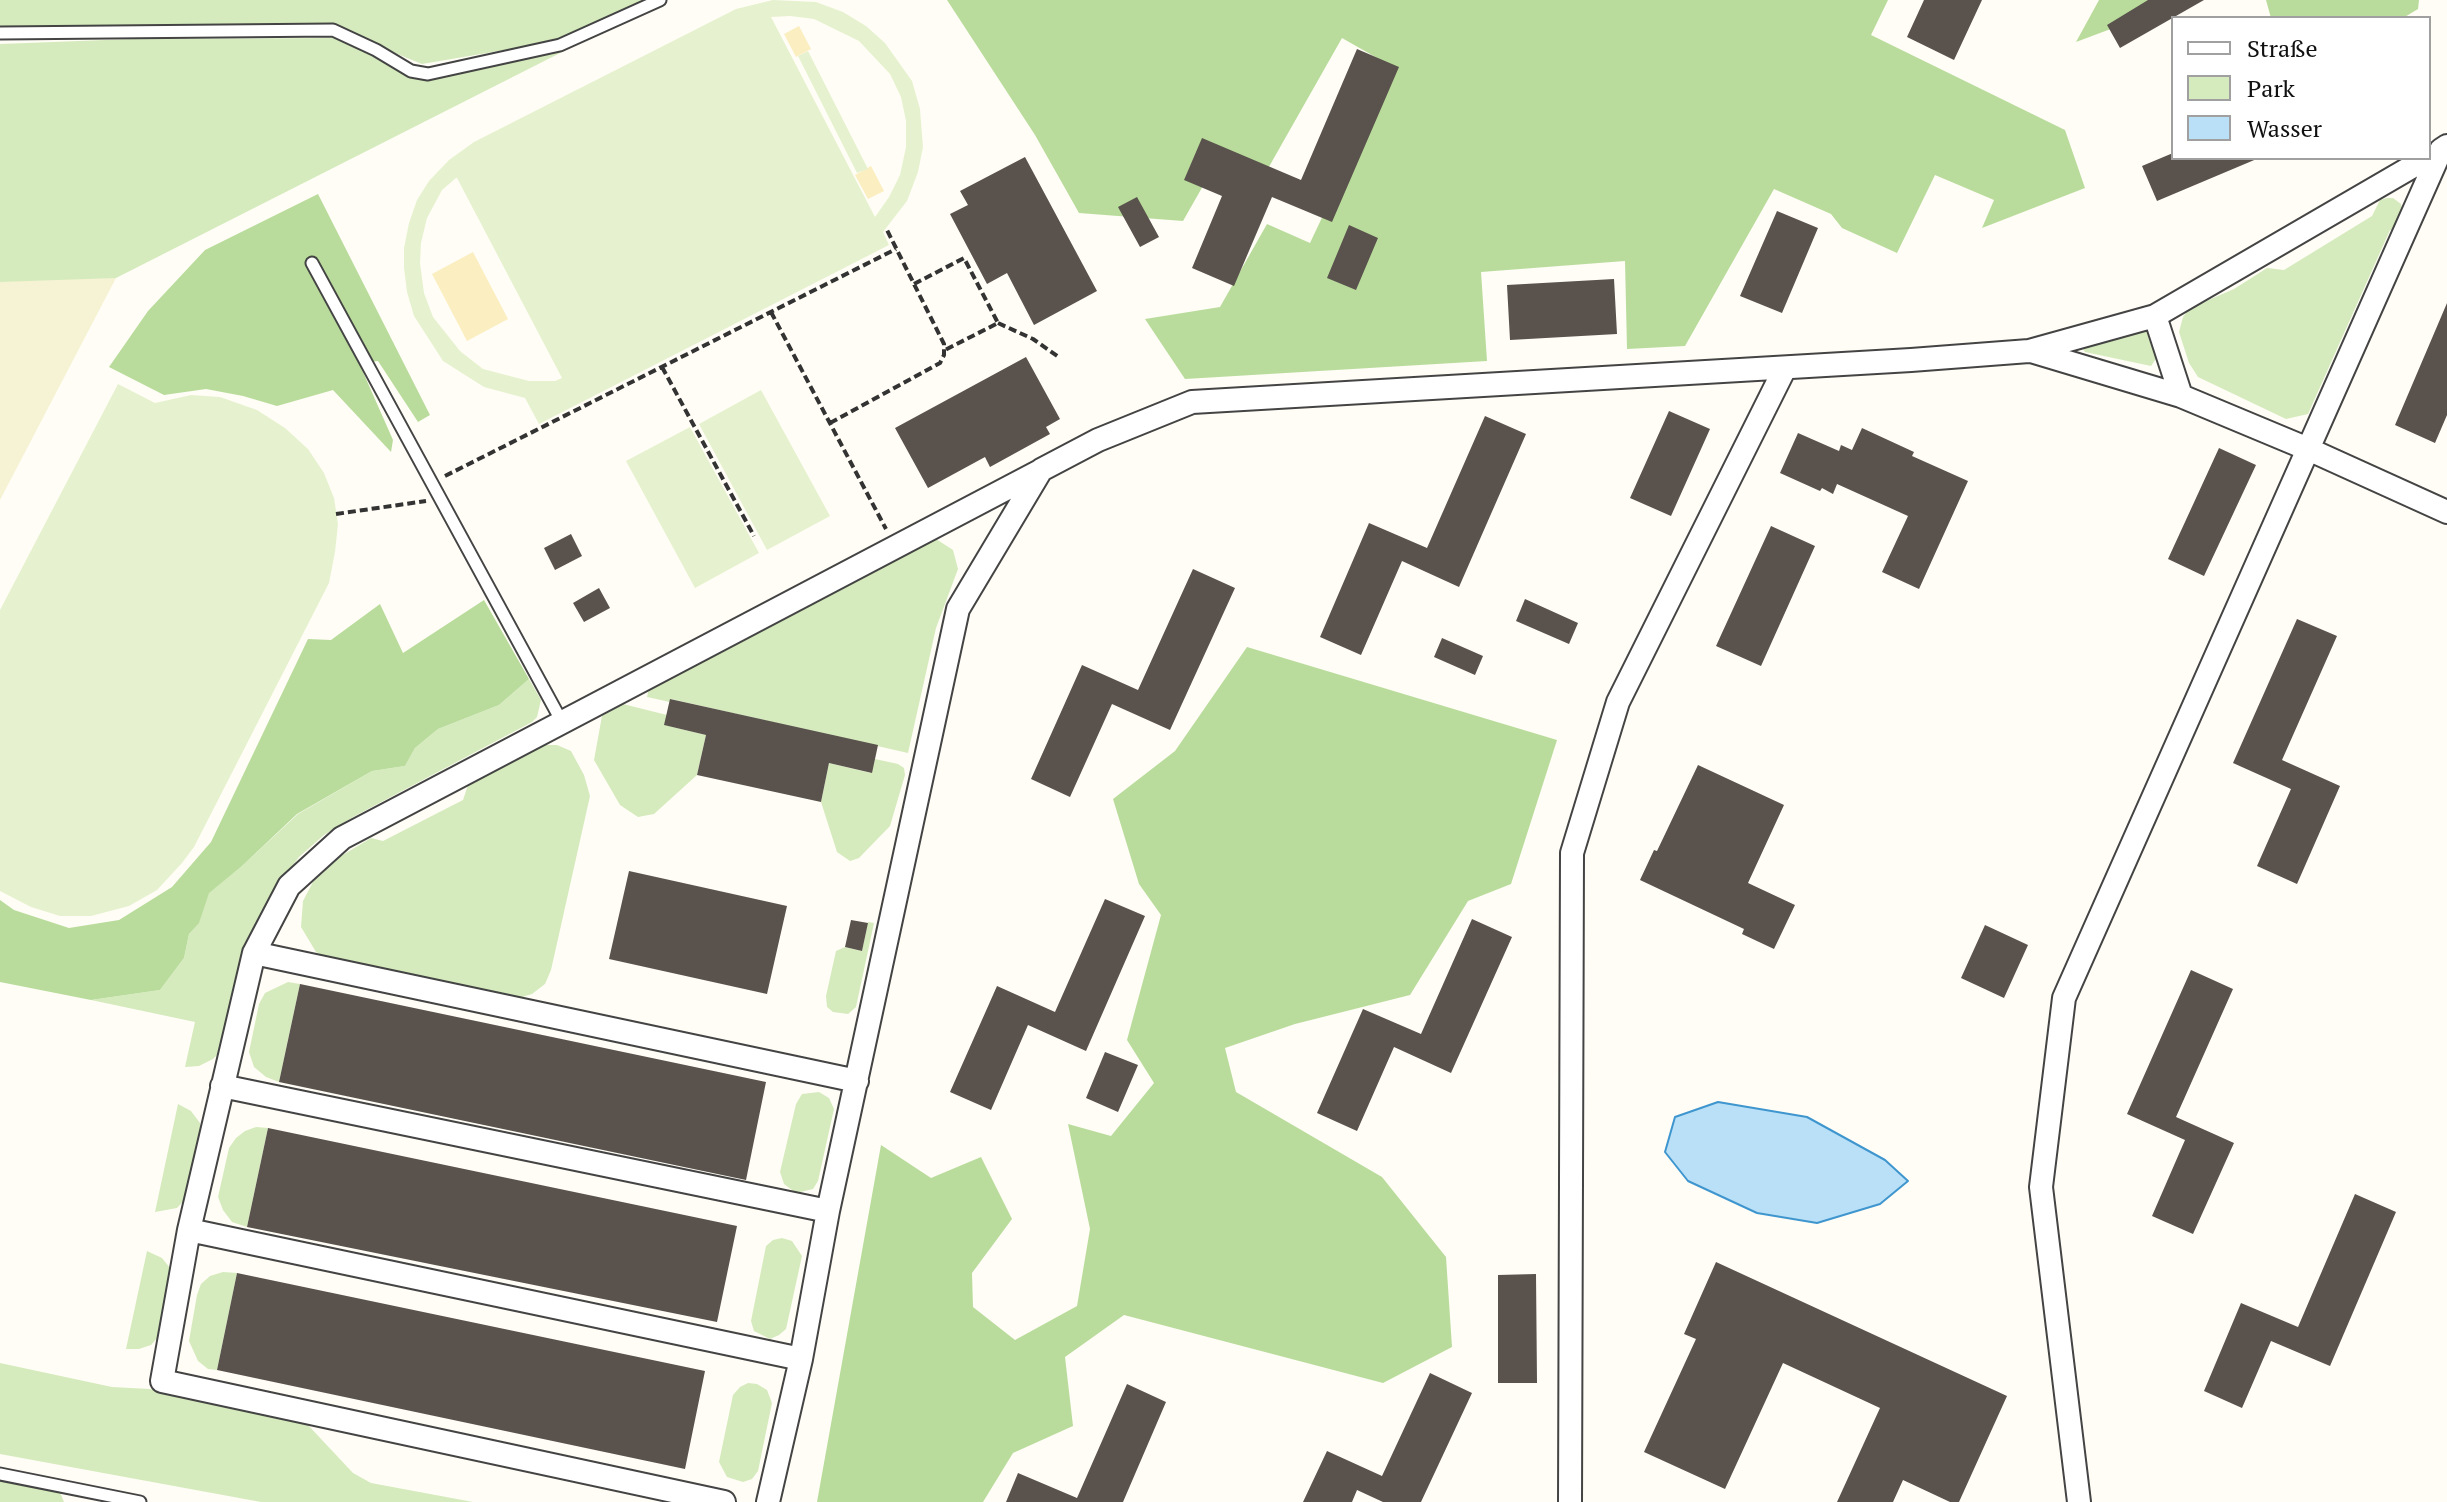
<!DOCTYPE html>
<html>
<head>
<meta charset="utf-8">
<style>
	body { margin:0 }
	#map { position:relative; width:2447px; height:1502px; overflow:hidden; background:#fffdf5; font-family:"PT Serif",serif }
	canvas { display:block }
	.legend { position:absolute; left:2171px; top:16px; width:260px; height:144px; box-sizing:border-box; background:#fff; border:2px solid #a0a0a0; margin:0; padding:10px 14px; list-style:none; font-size:24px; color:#111 }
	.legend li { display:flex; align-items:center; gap:16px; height:40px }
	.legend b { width:40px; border:2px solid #a0a0a0 }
</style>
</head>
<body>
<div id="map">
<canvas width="2447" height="1502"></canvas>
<ul class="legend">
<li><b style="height:10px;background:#fff"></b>Straße</li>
<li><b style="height:22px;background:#d5ebbd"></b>Park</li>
<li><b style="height:22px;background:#b9e0f7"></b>Wasser</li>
</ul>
</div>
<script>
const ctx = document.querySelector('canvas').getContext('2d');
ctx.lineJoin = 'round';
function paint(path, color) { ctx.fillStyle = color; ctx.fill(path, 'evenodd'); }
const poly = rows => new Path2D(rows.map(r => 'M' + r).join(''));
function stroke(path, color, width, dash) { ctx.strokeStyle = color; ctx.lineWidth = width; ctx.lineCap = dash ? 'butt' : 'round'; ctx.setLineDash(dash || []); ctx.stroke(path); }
paint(poly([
	[0,276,116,278,0,500]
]), '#f6f3d4');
paint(poly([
	[0,0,644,0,558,41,422,64,346,33,332,24,0,27],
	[335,38,422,80,566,50,116,278,0,282,0,44,132,39],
	[2387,198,2393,198,2401,204,2403,214,2394,231,2390,230,2308,414,2286,419,2198,377,2189,363,2179,332,2183,317,2190,308,2234,289,2267,268,2284,270,2372,216,2380,200],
	[2141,328,2151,334,2158,356,2151,366,2085,352,2083,349,2083,345],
	[936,539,953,550,958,569,936,628,908,753,671,699,670,702,647,697,649,688,926,540],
	[529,679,541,700,537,717,532,722,353,817,324,835,299,857,270,896,255,925,243,956,221,1051,213,1059,199,1066,185,1067,195,1022,91,1000,160,990,184,958,189,934,199,922,208,893,242,866,298,814,372,771,405,766,415,748,438,729,499,705],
	[623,704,667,715,665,725,706,735,697,775,654,814,638,817,620,805,594,760,602,716],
	[545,745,557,745,571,751,584,775,590,796,551,970,545,984,532,994,515,999,328,959,316,952,301,927,303,901,313,882,341,856,371,838,383,841,463,800,468,785],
	[875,759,898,764,904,768,905,775,890,826,859,858,850,861,837,852,821,802,829,763,871,773],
	[868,922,874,923,856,1007,848,1014,833,1012,827,1007,826,996,836,951,845,947,862,951],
	[288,982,300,984,279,1082,266,1077,254,1067,249,1052,259,1004,265,993],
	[819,1092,829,1098,834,1109,818,1181,813,1189,796,1193,784,1184,780,1172,796,1104,802,1094],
	[178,1104,191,1111,200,1123,203,1138,190,1194,177,1208,155,1212],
	[256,1127,268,1128,247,1227,232,1222,223,1210,218,1197,229,1148,236,1138,245,1131],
	[782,1238,792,1241,802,1256,786,1329,779,1335,770,1339,754,1331,751,1321,766,1246,773,1240],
	[147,1251,162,1258,170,1268,173,1280,160,1335,151,1345,139,1349,126,1349],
	[223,1272,237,1273,217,1370,208,1369,198,1361,189,1341,197,1295,201,1284,210,1276],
	[0,1363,112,1387,150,1389,307,1424,353,1473,371,1483,473,1502,261,1502,0,1454],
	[748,1383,757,1384,767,1390,772,1403,758,1471,752,1479,743,1482,727,1477,719,1462,733,1395,740,1387],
	[0,1475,58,1487,64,1502,0,1502]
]), '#d5ebbd');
paint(poly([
	[947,0,1888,0,1871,35,2065,130,2085,188,1982,228,1994,200,1935,175,1897,253,1842,228,1831,214,1774,189,1685,346,1627,349,1625,261,1481,272,1487,361,1185,379,1145,319,1220,307,1267,224,1310,243,1393,67,1342,38,1266,172,1224,149,1183,221,1079,213,1035,135],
	[2099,0,2188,0,2076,42],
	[2266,0,2419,0,2418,9,2403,18,2271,18],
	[318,194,430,415,418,422,378,361,359,363,393,440,391,452,333,390,277,406,243,396,206,389,164,395,109,367,148,311,205,250],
	[484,600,529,679,499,705,438,729,415,748,405,766,372,771,297,814,242,866,209,893,199,923,189,934,184,958,160,990,91,1000,0,982,0,900,14,910,69,928,119,920,172,887,211,842,308,639,331,640,380,604,403,653],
	[1247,647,1557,740,1511,884,1468,901,1410,995,1295,1024,1225,1048,1236,1092,1382,1177,1446,1257,1452,1347,1383,1383,1124,1315,1065,1357,1073,1426,1013,1453,983,1502,817,1502,881,1145,931,1178,981,1157,1012,1219,972,1273,973,1307,1015,1340,1077,1306,1090,1229,1068,1124,1111,1136,1154,1083,1127,1040,1161,915,1139,884,1113,799,1175,751]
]), '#b9dc9c');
paint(poly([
	[799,26,811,49,796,57,784,34],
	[871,166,884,191,868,199,855,175],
	[473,252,508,319,467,341,432,274]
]), '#fbeec1');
paint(poly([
	[773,0,816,2,843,12,866,26,885,43,912,81,920,109,923,147,918,172,907,201,883,232,889,245,539,424,525,398,484,387,443,361,414,316,407,292,404,268,404,248,409,223,417,200,429,181,449,160,474,142,736,9],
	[790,16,814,19,859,41,890,74,901,97,906,121,906,147,900,175,889,197,875,217,771,17],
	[456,178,457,178,562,378,555,381,529,381,483,369,460,351,433,317,424,293,420,263,421,243,427,218,442,190],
	[808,51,868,169,857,173,798,56],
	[118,384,155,403,191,395,220,397,257,410,285,428,308,449,324,473,334,498,338,524,335,552,329,583,194,847,182,863,157,890,129,906,91,916,60,916,31,907,0,891,0,610],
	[761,390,830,516,767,550,699,424],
	[690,427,759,553,695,588,626,461]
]), '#e6f2cf');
const water = poly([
	[1718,1102,1807,1117,1885,1160,1908,1181,1880,1204,1817,1223,1757,1213,1688,1181,1665,1152,1675,1117,1718,1102]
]);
paint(water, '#b9e0f7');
stroke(water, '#3f96cf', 2);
paint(poly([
	[1924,0,1982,0,1954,60,1907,37],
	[2148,0,2204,0,2120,48,2107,25],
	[1357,49,1399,67,1332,222,1272,197,1234,286,1192,268,1222,196,1184,180,1202,138,1301,180],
	[2173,153,2173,158,2259,158,2157,201,2142,166],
	[1025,157,1097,291,1034,325,1007,273,987,284,950,214,968,205,960,191],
	[1137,197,1159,237,1140,247,1118,207],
	[1777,211,1818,228,1782,313,1740,296],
	[1349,225,1378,238,1356,290,1327,278],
	[1614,279,1617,334,1510,340,1507,285],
	[2447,303,2447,415,2435,443,2395,425],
	[1026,357,1060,419,1046,427,1050,434,990,467,985,457,928,488,895,428],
	[1669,411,1710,429,1671,516,1630,498],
	[1485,416,1526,434,1459,587,1402,561,1361,655,1320,637,1369,523,1427,548],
	[1862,428,1914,452,1912,456,1968,481,1919,589,1882,572,1908,516,1837,484,1833,494,1822,488,1820,491,1780,473,1798,433,1839,451,1841,445,1852,450],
	[2219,448,2256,465,2204,576,2168,559],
	[1771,526,1815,546,1761,666,1716,646],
	[571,534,582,556,555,570,544,548],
	[1193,569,1235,588,1170,730,1112,704,1070,797,1031,779,1082,665,1138,690],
	[599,588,610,608,584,622,573,603],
	[1525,599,1578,623,1569,644,1516,621],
	[2297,619,2337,636,2282,760,2340,786,2297,884,2257,866,2291,789,2233,763],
	[1442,638,1483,656,1475,675,1434,657],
	[670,699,878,745,872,773,829,763,821,802,697,775,706,735,664,725],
	[1698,765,1784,805,1748,883,1795,905,1774,949,1742,934,1744,929,1640,880,1654,850,1657,851],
	[629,871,787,906,767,994,609,959],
	[1105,899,1145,916,1086,1051,1028,1025,991,1110,950,1092,997,986,1055,1012],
	[1472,919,1512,937,1451,1073,1394,1047,1357,1131,1317,1113,1363,1009,1421,1034],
	[851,920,868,923,862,951,845,947],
	[1985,925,2028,945,2004,998,1961,978],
	[2191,970,2233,989,2176,1117,2234,1143,2193,1234,2152,1216,2185,1140,2127,1114],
	[300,984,766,1082,746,1180,279,1082],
	[1105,1052,1138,1065,1118,1112,1086,1098],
	[268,1128,737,1226,717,1322,247,1227],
	[2355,1194,2396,1212,2330,1366,2271,1341,2242,1408,2204,1391,2241,1303,2298,1327],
	[1716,1262,2007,1396,1959,1502,1950,1502,1903,1480,1893,1502,1837,1502,1880,1408,1783,1363,1725,1489,1644,1452,1696,1339,1684,1334],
	[237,1273,705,1371,685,1469,217,1370],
	[1536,1274,1537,1383,1498,1383,1498,1275],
	[1430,1373,1472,1393,1421,1502,1383,1502,1357,1490,1352,1502,1303,1502,1327,1451,1382,1476],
	[1127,1384,1166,1402,1123,1502,1006,1502,1018,1473,1077,1498]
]), '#5a524d');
const lane = poly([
	[0,33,333,30,376,50,411,71,428,74,560,45,660,0],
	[312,263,562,722],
	[0,1474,140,1502]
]);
const street = poly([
	[2155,316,2181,396],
	[2031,351,2181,396,2308,449,2447,512],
	[254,953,857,1081],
	[222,1086,828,1211],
	[189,1230,801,1359],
	[724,1502,162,1381,189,1230,254,953,289,886,342,838,1040,471],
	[768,1502,801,1359,828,1211,958,609,1041,470,1098,440,1192,402,1911,360,2029,351,2155,316,2427,158],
	[1570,1502,1572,853,1618,702,1785,368],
	[2079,1502,2041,1187,2064,998,2441,150,2447,146]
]);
stroke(lane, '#444', 15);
stroke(street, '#444', 26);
stroke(poly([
	[914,284,964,258,998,323,945,350],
	[771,312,886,529],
	[998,323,1033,339,1060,358],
	[662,367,754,536],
	[830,423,940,363,944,355,944,344,886,228],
	[445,476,896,249],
	[336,514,426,501]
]), '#333', 4, [8, 4]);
stroke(lane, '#fff', 11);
stroke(street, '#fff', 22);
</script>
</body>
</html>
